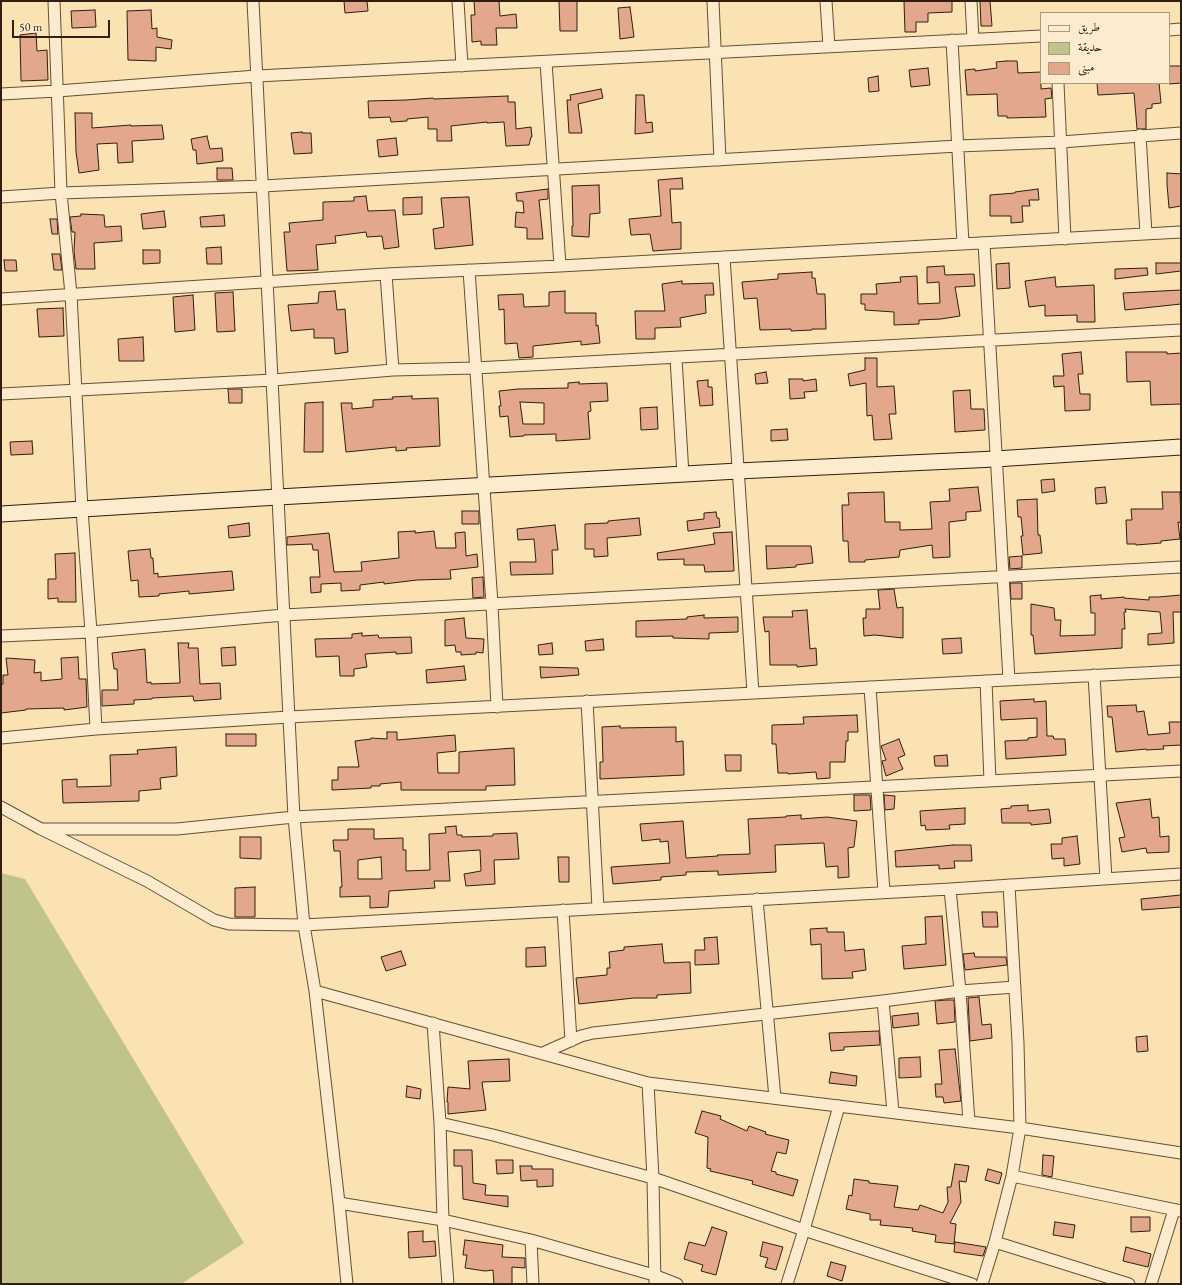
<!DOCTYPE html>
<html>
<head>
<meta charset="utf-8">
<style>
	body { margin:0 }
	#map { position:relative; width:1182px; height:1285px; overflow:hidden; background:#fbe2b2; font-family:"EB Garamond",Amiri,serif }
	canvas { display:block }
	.frame { position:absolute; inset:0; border:2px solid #301e11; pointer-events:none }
	.legend { position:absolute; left:1040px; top:12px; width:130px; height:72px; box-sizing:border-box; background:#fceccd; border:1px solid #aa9a82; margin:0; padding:5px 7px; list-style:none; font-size:12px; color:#301e11 }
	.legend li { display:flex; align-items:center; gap:8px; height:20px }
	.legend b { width:20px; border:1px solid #aa9a82 }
	.scale { position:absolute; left:12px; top:20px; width:98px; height:18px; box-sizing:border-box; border:2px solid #301e11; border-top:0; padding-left:5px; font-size:12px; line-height:14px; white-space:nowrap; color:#301e11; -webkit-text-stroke:3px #fceccd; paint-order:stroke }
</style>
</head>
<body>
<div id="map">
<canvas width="1182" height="1285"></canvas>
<div class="frame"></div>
<ul class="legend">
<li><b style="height:5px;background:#fceccd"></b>طريق</li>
<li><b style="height:11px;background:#c0c38b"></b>حديقة</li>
<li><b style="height:11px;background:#e3a88c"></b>مبنى</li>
</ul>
<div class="scale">50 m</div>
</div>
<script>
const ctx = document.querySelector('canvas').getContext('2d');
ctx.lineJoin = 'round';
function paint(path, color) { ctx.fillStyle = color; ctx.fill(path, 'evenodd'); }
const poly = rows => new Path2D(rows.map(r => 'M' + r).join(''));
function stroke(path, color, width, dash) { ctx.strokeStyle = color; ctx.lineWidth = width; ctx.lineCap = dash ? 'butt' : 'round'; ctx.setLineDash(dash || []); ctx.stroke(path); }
paint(poly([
	[1,873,25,879,244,1243,181,1284,1,1284]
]), '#c0c38b');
const building = poly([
	[344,1,367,1,368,11,345,13,344,1],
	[474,1,499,1,500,16,516,14,517,28,496,28,497,45,481,45,481,41,472,42,471,15,475,15,474,1],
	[559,1,577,1,577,31,560,31,559,1],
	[904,1,952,1,952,12,928,13,928,22,916,22,916,32,905,32,904,1],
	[980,1,990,1,992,26,981,26,980,1],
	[630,7,634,37,620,39,618,8,630,7],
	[95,10,96,27,72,28,71,11,95,10],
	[151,10,152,29,157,28,157,37,172,40,171,49,156,47,156,61,128,60,127,11,151,10],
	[36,33,37,51,47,50,48,80,21,81,20,35,36,33],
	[1006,61,1017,61,1018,73,1041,72,1041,89,1051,88,1052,98,1045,99,1046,117,1007,118,1007,116,998,116,997,94,967,95,965,70,975,69,975,71,997,68,996,62,1006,61],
	[1169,66,1181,66,1181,83,1169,84,1169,66],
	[928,68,930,85,911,87,909,70,928,68],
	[878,76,879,91,869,92,868,78,878,76],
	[1097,83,1159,83,1161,103,1152,104,1152,108,1146,109,1146,129,1137,129,1134,93,1098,95,1097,83],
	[601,89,603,98,578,104,582,133,569,133,567,100,571,100,570,95,601,89],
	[636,95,644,95,646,123,652,122,653,132,635,134,636,95],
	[508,96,508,102,515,102,516,129,531,127,532,137,531,137,529,145,506,146,504,122,487,123,487,122,451,126,452,141,437,141,437,129,428,129,428,117,407,119,407,121,391,122,390,117,369,118,368,101,406,100,433,98,434,99,508,96],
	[75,113,92,113,92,128,131,125,131,126,162,125,164,139,132,141,133,162,118,163,117,143,97,144,99,170,79,173,76,152,75,113],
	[302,132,302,133,311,133,312,153,294,154,291,133,302,132],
	[207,136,210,149,222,148,223,161,197,164,196,150,193,150,191,139,207,136],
	[396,138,398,155,379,157,377,140,396,138],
	[217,168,232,168,233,180,217,180,217,168],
	[1167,173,1181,174,1181,206,1169,208,1167,184,1167,173],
	[682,178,683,189,670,189,672,223,681,222,681,249,653,251,650,234,631,235,629,219,661,216,658,180,682,178],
	[599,185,600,213,590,214,589,237,572,236,572,226,573,226,572,186,599,185],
	[548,189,548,199,539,200,543,239,527,239,527,228,515,227,516,212,524,213,523,201,517,201,516,193,548,189],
	[1038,189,1039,200,1029,200,1030,206,1022,206,1023,222,1011,223,1011,216,990,216,990,195,1015,193,1015,192,1038,189],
	[366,196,368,211,395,210,399,247,384,249,382,236,367,237,366,232,335,236,336,243,316,245,318,270,287,271,284,232,290,232,289,223,323,220,323,202,354,201,354,197,366,196],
	[422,197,422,214,403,215,403,198,422,197],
	[467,197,469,197,473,245,435,249,433,229,444,227,441,198,467,197],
	[164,211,166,227,143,229,141,214,164,211],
	[81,214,104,215,105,227,121,226,122,241,94,243,95,269,76,269,74,251,75,232,72,232,70,217,81,216,81,214],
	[224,215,225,226,201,227,200,217,224,215],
	[50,219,57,219,58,234,52,234,50,219],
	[221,247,222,264,207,264,206,248,221,247],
	[143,250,160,250,160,263,143,264,143,250],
	[52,254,60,254,62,270,54,270,52,254],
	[4,260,16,260,17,271,5,271,4,260],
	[1009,263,1010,288,997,289,996,264,1009,263],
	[1156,263,1181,263,1181,271,1156,274,1156,263],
	[944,266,945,275,974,274,975,286,955,287,960,316,941,319,919,320,919,324,894,325,894,312,865,310,865,304,861,304,861,294,877,294,876,284,901,282,900,277,917,276,918,304,940,303,939,282,927,283,927,267,944,266],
	[1147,268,1148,275,1115,279,1115,269,1147,268],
	[812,272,812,278,815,278,817,294,825,294,826,329,812,329,812,330,791,331,791,329,760,330,757,298,744,299,742,282,778,279,778,274,812,272],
	[1055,277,1056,287,1094,285,1095,322,1077,322,1077,315,1045,316,1045,305,1029,307,1025,281,1055,277],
	[682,281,682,284,713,283,714,295,705,295,706,313,680,318,681,327,655,328,655,339,636,339,635,311,665,311,662,284,682,281],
	[1181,290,1181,304,1125,310,1123,293,1181,290],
	[335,291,337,310,345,309,348,352,335,354,334,338,314,338,314,329,291,331,288,305,318,303,319,292,335,291],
	[565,291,565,313,596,313,596,326,598,325,600,343,581,345,581,341,533,346,533,357,519,358,517,343,505,344,504,309,499,310,498,295,523,294,524,307,549,306,549,292,565,291],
	[233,292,235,331,217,332,215,293,233,292],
	[193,295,195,330,175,332,173,297,193,295],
	[63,308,64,336,39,337,37,309,63,308],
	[143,337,144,361,119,361,118,339,143,337],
	[1081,352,1083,374,1078,374,1080,394,1090,394,1090,410,1065,411,1064,386,1054,387,1053,376,1064,376,1062,354,1081,352],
	[1126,352,1167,352,1167,354,1181,353,1181,404,1151,405,1150,381,1127,382,1126,352],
	[865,358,877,358,877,387,894,386,896,414,889,414,892,439,874,440,872,415,867,416,866,383,850,386,848,374,865,370,865,358],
	[766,372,768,383,756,384,755,374,766,372],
	[789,379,803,379,803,381,816,379,817,391,804,392,805,398,790,399,789,379],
	[708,380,708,387,712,387,713,405,700,406,697,381,708,380],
	[579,382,579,384,607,383,608,401,590,402,591,411,588,412,590,439,556,441,556,434,524,435,524,436,510,437,508,416,500,417,499,406,501,406,499,391,518,389,568,388,568,383,579,382],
	[520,402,544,403,544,424,523,424,520,402],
	[228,389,242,389,242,403,229,403,228,389],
	[970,390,971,409,984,409,985,430,955,432,953,391,970,390],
	[412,396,412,399,438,398,440,446,406,448,407,450,396,451,396,447,346,452,341,403,352,403,352,409,373,407,373,400,393,399,392,397,412,396],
	[323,402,323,452,304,452,305,403,323,402],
	[657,407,658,429,641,430,640,408,657,407],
	[787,429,788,440,771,441,771,430,787,429],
	[32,441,33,454,11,455,10,442,32,441],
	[1054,479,1055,491,1042,493,1041,480,1054,479],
	[978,487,981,511,966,512,966,520,949,522,950,557,933,558,932,545,900,550,899,557,865,560,865,562,849,562,848,541,843,541,842,505,849,505,848,493,884,492,885,522,900,522,900,530,932,529,930,502,950,501,949,489,978,487],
	[1105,487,1107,503,1096,504,1095,488,1105,487],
	[1162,492,1180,492,1181,523,1178,522,1180,539,1161,541,1161,543,1136,545,1136,544,1127,544,1126,520,1132,520,1131,509,1163,509,1162,492],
	[1037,499,1038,535,1040,535,1042,553,1023,555,1021,536,1023,536,1021,517,1018,517,1017,500,1037,499],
	[462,511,479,511,479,524,462,524,462,511],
	[716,512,717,518,719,518,720,527,688,531,687,521,704,519,704,513,716,512],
	[639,518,641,535,607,538,608,556,594,557,594,549,585,549,585,524,608,523,608,521,639,518],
	[249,523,250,536,229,538,228,526,249,523],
	[555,525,558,550,552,550,553,574,511,575,510,562,536,562,534,539,518,540,517,529,555,525],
	[415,531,415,533,434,531,436,548,456,548,455,533,465,532,466,556,477,554,478,567,450,570,451,579,417,580,384,584,384,582,360,585,360,590,341,591,341,583,321,584,321,592,311,593,310,577,320,577,318,550,313,550,312,544,287,545,287,537,329,533,334,572,362,571,361,562,399,558,398,532,415,531],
	[732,532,734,571,705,572,704,565,684,565,684,559,658,560,657,553,715,544,713,533,732,532],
	[766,546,811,546,813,563,796,565,796,567,767,569,766,546],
	[150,549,151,558,153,558,154,574,158,573,158,577,232,571,234,590,189,594,189,591,159,594,159,596,139,597,138,580,131,581,128,551,150,549],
	[75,553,76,602,58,602,58,598,48,599,48,579,56,579,55,554,75,553],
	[1022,556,1022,568,1010,569,1009,557,1022,556],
	[483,577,484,597,473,598,472,578,483,577],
	[1010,583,1022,583,1022,599,1011,599,1010,583],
	[894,589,897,608,903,607,903,638,875,635,864,636,863,618,866,618,866,609,880,609,878,590,894,589],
	[1101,595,1101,599,1124,597,1124,598,1149,600,1149,597,1158,597,1181,595,1181,612,1173,612,1174,643,1148,645,1148,634,1162,633,1160,612,1125,609,1126,612,1124,612,1125,629,1122,629,1122,648,1035,654,1033,635,1031,635,1031,604,1054,608,1055,620,1061,620,1060,636,1095,635,1095,613,1091,613,1090,596,1101,595],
	[807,610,810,649,816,648,817,665,797,667,797,665,770,665,769,631,765,632,763,617,793,617,792,611,807,610],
	[704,615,704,618,738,617,738,632,709,633,709,639,673,638,673,636,636,637,636,621,687,619,687,617,704,615],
	[464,618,466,638,484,639,483,653,476,652,476,654,461,655,461,652,456,652,455,645,445,646,445,620,464,618],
	[362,633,362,636,378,635,379,638,411,637,412,653,396,654,396,652,365,654,367,667,354,669,354,676,340,676,339,656,316,657,315,639,352,638,352,634,362,633],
	[961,638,962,653,943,654,942,639,961,638],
	[603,639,604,650,586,651,585,641,603,639],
	[178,643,189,643,188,648,198,648,200,684,220,683,221,699,194,701,193,696,152,698,152,699,134,700,134,704,102,706,102,690,118,690,117,669,114,669,112,653,145,649,147,683,151,682,151,684,180,683,178,643],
	[552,643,553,654,539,655,538,645,552,643],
	[235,647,236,665,222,666,221,648,235,647],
	[78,657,79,679,86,679,87,707,64,710,64,708,26,709,26,710,1,713,1,685,3,684,3,675,8,675,6,658,35,660,34,673,41,672,41,681,62,679,61,658,78,657],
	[464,666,466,680,427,683,426,670,464,666],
	[540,667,578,668,579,675,541,678,540,667],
	[1034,699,1034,702,1046,701,1047,736,1053,736,1054,739,1065,739,1066,755,1006,759,1005,741,1028,740,1028,738,1037,737,1037,718,1001,720,1000,701,1034,699],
	[1136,705,1137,712,1144,711,1148,735,1170,733,1169,722,1181,722,1181,745,1163,746,1164,749,1146,750,1146,749,1116,752,1112,717,1108,717,1107,706,1136,705],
	[857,715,858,732,848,732,848,741,846,741,845,762,830,762,830,778,817,779,816,772,788,774,788,773,778,773,776,744,772,744,772,725,804,724,803,717,857,715],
	[620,726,620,728,676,727,676,742,683,741,684,775,600,779,600,762,603,762,602,727,620,726],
	[387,732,397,732,397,740,455,735,456,751,437,753,438,773,459,773,459,752,514,748,515,785,486,786,486,790,401,790,401,782,380,784,380,786,371,786,371,788,332,790,332,780,338,780,338,767,359,767,355,741,371,739,371,738,387,739,387,732],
	[226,734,256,734,256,746,226,746,226,734],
	[899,739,905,755,898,758,903,769,886,776,882,761,886,760,881,746,899,739],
	[176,747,177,776,160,778,161,789,139,791,139,801,63,803,62,780,77,779,77,787,111,786,110,755,138,754,137,750,176,747],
	[725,755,741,755,741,771,726,771,725,755],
	[947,755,948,766,935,766,934,756,947,755],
	[854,795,870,795,871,810,854,811,854,795],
	[884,795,895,796,894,809,885,810,884,795],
	[1150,799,1152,818,1159,817,1160,837,1169,836,1169,852,1147,853,1146,848,1122,852,1119,838,1125,837,1116,803,1150,799],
	[1028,805,1028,811,1049,809,1051,823,1031,825,1031,823,1002,823,1001,809,1011,808,1011,806,1028,805],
	[965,808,965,824,949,825,950,829,926,830,925,825,921,826,920,811,965,808],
	[801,815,801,819,827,817,857,821,854,847,848,848,849,877,838,878,838,866,826,867,824,843,775,845,776,872,718,875,718,871,686,872,686,875,661,877,661,880,613,884,611,867,670,863,668,841,660,842,660,839,642,841,640,824,683,821,686,858,718,856,717,855,750,854,748,819,786,817,786,816,801,815],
	[456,826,457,835,462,835,462,837,493,836,493,834,517,833,519,859,494,860,495,884,466,886,464,874,481,871,480,850,448,852,450,881,434,881,435,888,389,891,388,907,370,908,370,896,340,897,340,887,342,887,340,851,334,851,333,840,348,840,348,829,374,829,374,839,403,838,403,850,406,850,406,871,430,870,429,834,446,833,445,827,456,826],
	[381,857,382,879,358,879,358,860,381,857],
	[1077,836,1080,864,1064,866,1064,858,1052,859,1051,844,1062,844,1062,838,1077,836],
	[240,837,261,837,261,859,240,858,240,837],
	[953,845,971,845,972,861,954,861,955,868,939,869,939,865,896,867,895,851,953,845],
	[558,857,569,857,569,882,559,882,558,857],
	[255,887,255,917,235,917,235,888,255,887],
	[1181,895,1181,907,1142,910,1141,899,1181,895],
	[982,912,997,912,998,927,983,927,982,912],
	[942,916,946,965,904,969,902,946,926,944,925,917,942,916],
	[827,928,827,932,844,932,845,951,864,949,866,970,852,972,853,978,822,979,821,944,811,945,810,929,827,928],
	[717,937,719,964,695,965,695,950,705,950,704,938,717,937],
	[662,944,664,963,690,962,691,993,657,995,657,998,634,998,579,1004,576,978,607,975,607,968,610,968,609,952,624,950,624,947,662,944],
	[545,947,546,966,526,967,526,948,545,947],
	[401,951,406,965,386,971,381,957,401,951],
	[974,953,975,957,1006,957,1007,965,965,970,963,954,974,953],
	[979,997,982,1025,991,1024,992,1038,970,1041,968,998,979,997],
	[946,1000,954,1000,955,1022,937,1024,935,1001,946,1000],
	[918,1013,919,1025,893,1028,892,1016,918,1013],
	[879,1031,880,1045,844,1047,844,1050,831,1051,829,1033,879,1031],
	[1147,1036,1148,1051,1137,1052,1136,1037,1147,1036],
	[955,1049,961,1101,944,1103,943,1097,936,1097,935,1084,942,1084,939,1050,955,1049],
	[920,1057,921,1077,899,1078,899,1058,920,1057],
	[509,1059,510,1081,482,1082,486,1110,448,1114,448,1102,447,1102,448,1087,470,1089,468,1061,509,1059],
	[831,1072,857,1076,856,1086,829,1083,831,1072],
	[407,1086,421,1089,420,1099,406,1097,407,1086],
	[702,1111,721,1116,720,1119,747,1131,749,1126,766,1132,765,1134,789,1140,786,1154,777,1152,771,1171,776,1172,776,1174,798,1180,793,1196,752,1184,753,1181,710,1171,711,1169,707,1168,708,1137,695,1133,702,1111],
	[454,1150,472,1150,473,1183,486,1185,485,1195,508,1196,508,1207,463,1199,462,1166,454,1166,454,1150],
	[1043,1155,1054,1156,1052,1177,1042,1175,1043,1155],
	[496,1160,513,1160,513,1173,497,1174,496,1160],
	[955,1164,969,1166,966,1182,959,1181,961,1202,950,1223,956,1224,954,1244,935,1242,936,1235,912,1231,913,1228,880,1225,881,1220,870,1220,870,1214,846,1209,849,1195,852,1196,854,1179,869,1181,869,1183,898,1186,894,1207,918,1210,920,1205,943,1213,948,1202,947,1187,951,1187,955,1164],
	[520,1166,532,1166,532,1169,553,1169,553,1186,537,1187,537,1180,521,1181,520,1166],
	[988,1169,1002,1173,999,1184,985,1180,988,1169],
	[1131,1217,1150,1217,1150,1231,1131,1232,1131,1217],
	[1055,1222,1075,1225,1073,1238,1053,1235,1055,1222],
	[712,1227,727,1232,716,1275,701,1271,703,1265,684,1259,689,1242,705,1246,712,1227],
	[423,1231,423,1242,435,1241,436,1256,409,1258,408,1232,423,1231],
	[465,1240,503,1245,502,1257,525,1258,525,1268,512,1267,512,1284,494,1284,493,1270,485,1271,465,1268,467,1255,463,1255,465,1240],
	[763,1242,783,1247,776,1270,765,1267,768,1258,760,1256,763,1242],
	[955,1242,986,1247,983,1256,954,1252,955,1242],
	[1126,1247,1151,1254,1148,1267,1123,1261,1126,1247],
	[831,1262,846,1266,842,1281,827,1276,831,1262]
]);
paint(building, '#e3a88c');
stroke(building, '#301e11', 1);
const street = poly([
	[54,1,61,193,71,294,82,510,91,632,96,729],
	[253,1,294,817,304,925,315,991,648,1083,1020,1128,1012,1176,995,1242,982,1284],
	[458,1,462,66],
	[713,1,720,160],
	[826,1,829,47],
	[971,1,973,39],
	[1169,30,1181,29],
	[952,40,963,244],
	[546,62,560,266],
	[1058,83,1065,239],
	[1,94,57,91,257,76,1041,36],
	[1140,135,1146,234],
	[1,197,61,193,263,186,958,146,1061,142,1181,133],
	[984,243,1009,680],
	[724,257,753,693],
	[469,270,492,604,497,707],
	[386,274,393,370],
	[1,299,386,274,560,266,1181,232],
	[676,358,683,475],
	[1,394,273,380,393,370,475,368,1181,330],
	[1,636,91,632,284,615,1181,567],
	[1094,675,1106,879],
	[986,681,990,781],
	[870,687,884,892],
	[587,701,598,908],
	[1,738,96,729,289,717,1181,671],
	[1,807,41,829,147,881,214,920,229,924,304,925,950,889,1181,874],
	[43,829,177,829,294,817,1181,771],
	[1009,885,1018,1043,1020,1128,1181,1153],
	[950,889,960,991,969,1122],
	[757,899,775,1098],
	[563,910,571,1041],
	[315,991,339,1203,347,1284],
	[883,1001,893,1112],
	[433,1023,440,1123,443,1220,448,1284],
	[543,1053,581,1036,593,1033,883,1001,960,991,1015,987],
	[648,1083,653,1178,655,1284],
	[440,1123,493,1135,653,1178,804,1230,972,1284],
	[1012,1176,1181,1211],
	[339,1203,443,1220,531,1240,654,1275,677,1284],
	[531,1240,533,1284],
	[995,1242,1129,1284],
	[787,1284,804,1230,839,1106],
	[1151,1284,1174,1210]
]);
const secondary = poly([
	[1,514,278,497,738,471,995,459,1181,447]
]);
stroke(street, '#634f39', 13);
stroke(secondary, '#301e11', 17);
stroke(street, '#fceccd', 11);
stroke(secondary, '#fceccd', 15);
</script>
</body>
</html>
